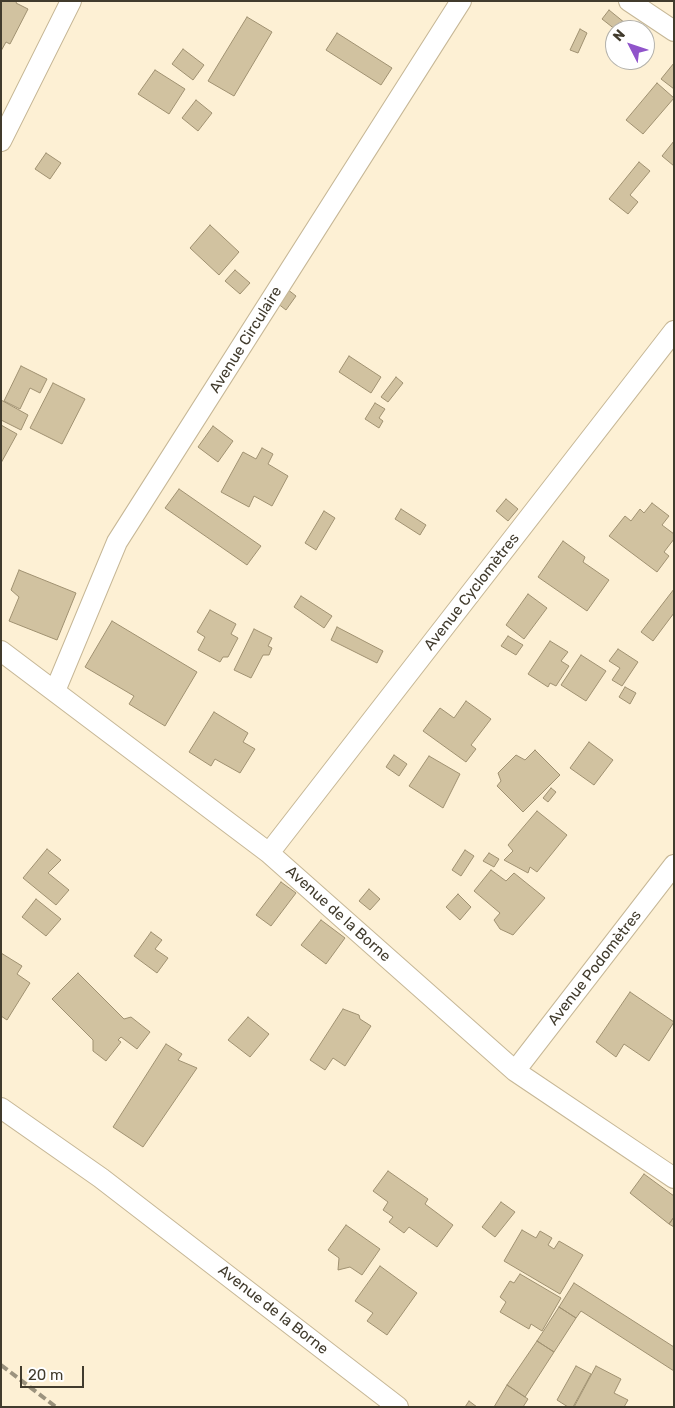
<!DOCTYPE html>
<html>
<head>
<meta charset="utf-8">
<style>
	body { margin:0 }
	#map { position:relative; width:675px; height:1408px; overflow:hidden; background:#fdf0d4; font-family:Rubik,sans-serif }
	canvas { display:block }
	.frame { position:absolute; inset:0; border:2px solid #413b2d; pointer-events:none }
	.north { position:absolute; left:605px; top:20px; width:50px; height:50px; box-sizing:border-box; background:#fff; border:1px solid #b3b1ab; border-radius:50%; rotate:311deg; font-size:14px; font-weight:700; line-height:20px; text-align:center; color:#413b2d }
	.north::after { content:''; display:block; margin:auto; width:18px; height:22px; background:#9054ca; clip-path:polygon(50% 0,100% 100%,50% 72%,0 100%) }
	.scale { position:absolute; left:20px; top:1366px; width:64px; height:22px; box-sizing:border-box; border:2px solid #413b2d; border-top:0; padding-left:6px; font-size:15px; line-height:18px; white-space:nowrap; color:#413b2d; -webkit-text-stroke:4px #fff; paint-order:stroke }
</style>
</head>
<body>
<div id="map">
<canvas width="675" height="1408"></canvas>
<div class="frame"></div>
<div class="north">N</div>
<div class="scale">20 m</div>
</div>
<script>
const ctx = document.querySelector('canvas').getContext('2d');
ctx.lineJoin = 'round';
function paint(path, color) { ctx.fillStyle = color; ctx.fill(path, 'evenodd'); }
const poly = rows => new Path2D(rows.map(r => 'M' + r).join(''));
function stroke(path, color, width, dash) { ctx.strokeStyle = color; ctx.lineWidth = width; ctx.lineCap = dash ? 'butt' : 'round'; ctx.setLineDash(dash || []); ctx.stroke(path); }
function drawText(font, color, halo, rows, align = 'center') {
  ctx.font = font + ' Rubik,sans-serif'; ctx.lineWidth = 5; ctx.setLineDash([]); ctx.textBaseline = 'middle'; ctx.strokeStyle = halo; ctx.fillStyle = color; for (const [text, x, y, turn = 0] of rows) {
    ctx.save(); ctx.translate(x, y); ctx.rotate((+turn || 0) * Math.PI / 180); ctx.textAlign = isNaN(turn) ? turn : align; if (halo) ctx.strokeText(text, 0, 0); ctx.fillText(text, 0, 0); ctx.restore();
  }
}
const building = poly([
	[1,1,17,1,16,3,28,9,10,44,6,42,1,51,1,1],
	[609,10,625,23,620,30,616,30,602,19,609,10],
	[247,17,272,32,234,96,208,81,247,17],
	[580,29,587,33,578,53,570,50,580,29],
	[337,33,392,68,381,85,326,50,337,33],
	[183,49,204,65,193,80,172,64,183,49],
	[674,63,674,89,661,79,674,63],
	[155,70,185,89,169,114,138,94,155,70],
	[657,83,674,98,643,134,626,120,657,83],
	[196,100,212,113,198,131,182,118,196,100],
	[674,141,674,166,662,156,674,141],
	[46,153,61,163,50,179,35,169,46,153],
	[639,162,650,171,630,195,638,202,628,214,609,199,639,162],
	[210,225,239,252,219,275,190,248,210,225],
	[235,270,250,283,240,294,225,281,235,270],
	[287,289,296,296,286,310,277,303,287,289],
	[349,356,381,377,371,393,339,372,349,356],
	[21,366,47,379,40,393,30,388,20,409,4,401,21,366],
	[396,377,403,383,388,402,381,397,396,377],
	[53,383,85,399,62,444,30,428,53,383],
	[1,400,28,415,21,430,1,420,1,400],
	[375,403,385,409,379,418,383,421,379,428,365,419,375,403],
	[1,425,17,434,1,463,1,425],
	[213,426,233,441,218,462,198,447,213,426],
	[262,448,273,454,268,464,288,476,272,506,254,496,249,507,221,492,243,452,256,459,262,448],
	[179,489,261,546,247,565,165,508,179,489],
	[506,499,518,509,508,521,496,511,506,499],
	[652,503,669,516,662,525,674,534,674,539,664,552,669,556,657,572,609,536,625,516,631,521,640,509,644,513,652,503],
	[401,509,426,525,420,535,395,519,401,509],
	[324,511,335,518,316,550,305,543,324,511],
	[563,541,585,557,583,562,609,580,587,611,538,577,563,541],
	[19,570,76,593,57,640,9,621,19,597,11,590,19,570],
	[674,589,674,613,653,641,641,632,674,589],
	[528,594,547,608,524,639,506,625,528,594],
	[301,596,332,616,324,628,294,607,301,596],
	[210,610,236,624,231,634,238,638,228,657,223,657,220,662,198,650,205,637,197,632,210,610],
	[112,621,197,672,165,726,129,704,134,696,85,667,112,621],
	[337,627,383,651,377,663,331,640,337,627],
	[254,629,272,638,268,646,272,648,269,655,263,655,251,678,234,670,254,629],
	[508,636,523,645,516,655,501,646,508,636],
	[550,641,568,652,561,661,569,666,556,686,550,683,548,687,528,674,550,641],
	[618,649,638,662,622,686,612,680,620,668,609,661,618,649],
	[581,655,606,671,586,701,561,685,581,655],
	[625,687,636,693,630,704,619,697,625,687],
	[466,701,491,719,471,745,476,749,466,762,423,731,440,708,454,718,466,701],
	[214,712,248,733,243,742,255,749,240,773,215,759,211,766,189,752,214,712],
	[589,742,613,760,594,785,570,768,589,742],
	[535,750,560,775,523,812,497,786,501,781,498,773,516,755,525,760,535,750],
	[394,755,407,764,399,776,386,767,394,755],
	[429,756,460,774,443,808,409,786,429,756],
	[551,788,556,792,548,802,543,798,551,788],
	[537,811,567,835,537,872,530,867,528,873,504,860,513,851,508,845,537,811],
	[47,849,61,860,48,873,69,890,56,905,23,878,47,849],
	[465,850,474,856,461,876,452,870,465,850],
	[489,853,499,859,494,867,483,861,489,853],
	[491,870,506,881,514,873,545,898,513,935,500,929,494,920,500,913,474,891,491,870],
	[281,882,296,893,271,926,256,915,281,882],
	[369,889,380,899,370,910,359,901,369,889],
	[458,894,471,907,460,920,446,907,458,894],
	[36,899,61,919,46,936,22,917,36,899],
	[321,920,345,938,326,964,301,945,321,920],
	[151,932,162,940,155,949,168,958,157,973,134,956,151,932],
	[1,953,22,966,17,974,30,983,7,1020,1,1016,1,953],
	[78,973,124,1019,131,1017,150,1032,137,1049,121,1037,118,1040,121,1042,106,1061,93,1051,93,1040,52,999,78,973],
	[630,992,674,1022,649,1061,624,1044,616,1057,596,1042,630,992],
	[343,1009,359,1015,360,1019,371,1026,345,1066,333,1058,325,1070,310,1060,343,1009],
	[248,1017,269,1034,250,1057,228,1040,248,1017],
	[166,1044,182,1054,178,1060,197,1068,143,1147,113,1127,166,1044],
	[388,1171,428,1199,425,1204,453,1225,437,1247,409,1227,404,1233,389,1222,393,1217,383,1210,388,1202,373,1191,388,1171],
	[644,1174,674,1196,674,1217,669,1224,630,1193,644,1174],
	[501,1202,515,1212,495,1237,482,1227,501,1202],
	[674,1217,674,1227,669,1224,674,1217],
	[346,1225,380,1249,362,1275,350,1267,338,1270,339,1258,328,1250,346,1225],
	[522,1230,536,1238,540,1231,552,1238,548,1245,554,1249,559,1241,583,1255,560,1294,504,1261,522,1230],
	[380,1266,417,1293,387,1335,367,1321,373,1313,355,1301,380,1266],
	[520,1274,561,1298,542,1331,531,1324,529,1329,500,1312,506,1302,500,1297,510,1281,514,1283,520,1274],
	[574,1283,674,1347,674,1371,581,1311,576,1318,559,1307,574,1283],
	[559,1307,576,1318,554,1352,537,1341,559,1307],
	[537,1341,554,1352,525,1397,507,1385,537,1341],
	[576,1366,591,1374,573,1407,568,1407,557,1400,576,1366],
	[596,1366,621,1379,614,1393,628,1400,624,1407,574,1407,596,1366],
	[507,1385,528,1399,523,1407,494,1407,507,1385],
	[469,1401,477,1407,465,1407,469,1401]
]);
paint(building, '#d1c2a0');
stroke(building, '#a09171', 1);
const minor = poly([
	[629,1,674,31],
	[1,141,71,1],
	[1,651,269,853,515,1071,674,1178],
	[55,691,117,542,461,1],
	[269,853,674,331],
	[515,1071,674,865],
	[1,1108,101,1178,398,1407]
]);
stroke(minor, '#c6b796', 22);
stroke(minor, '#fff', 20);
stroke(poly([
	[1,1365,56,1407]
]), '#9c937e', 4, [8, 4]);
drawText('15px', '#413b2d', '#fff', [
	["Avenue Circulaire",246,340,-58],
	["Avenue Cyclomètres",472,592,-52],
	["Avenue de la Borne",338,914,42],
	["Avenue Podomètres",595,968,-52],
	["Avenue de la Borne",273,1310,38]
]);
</script>
</body>
</html>
